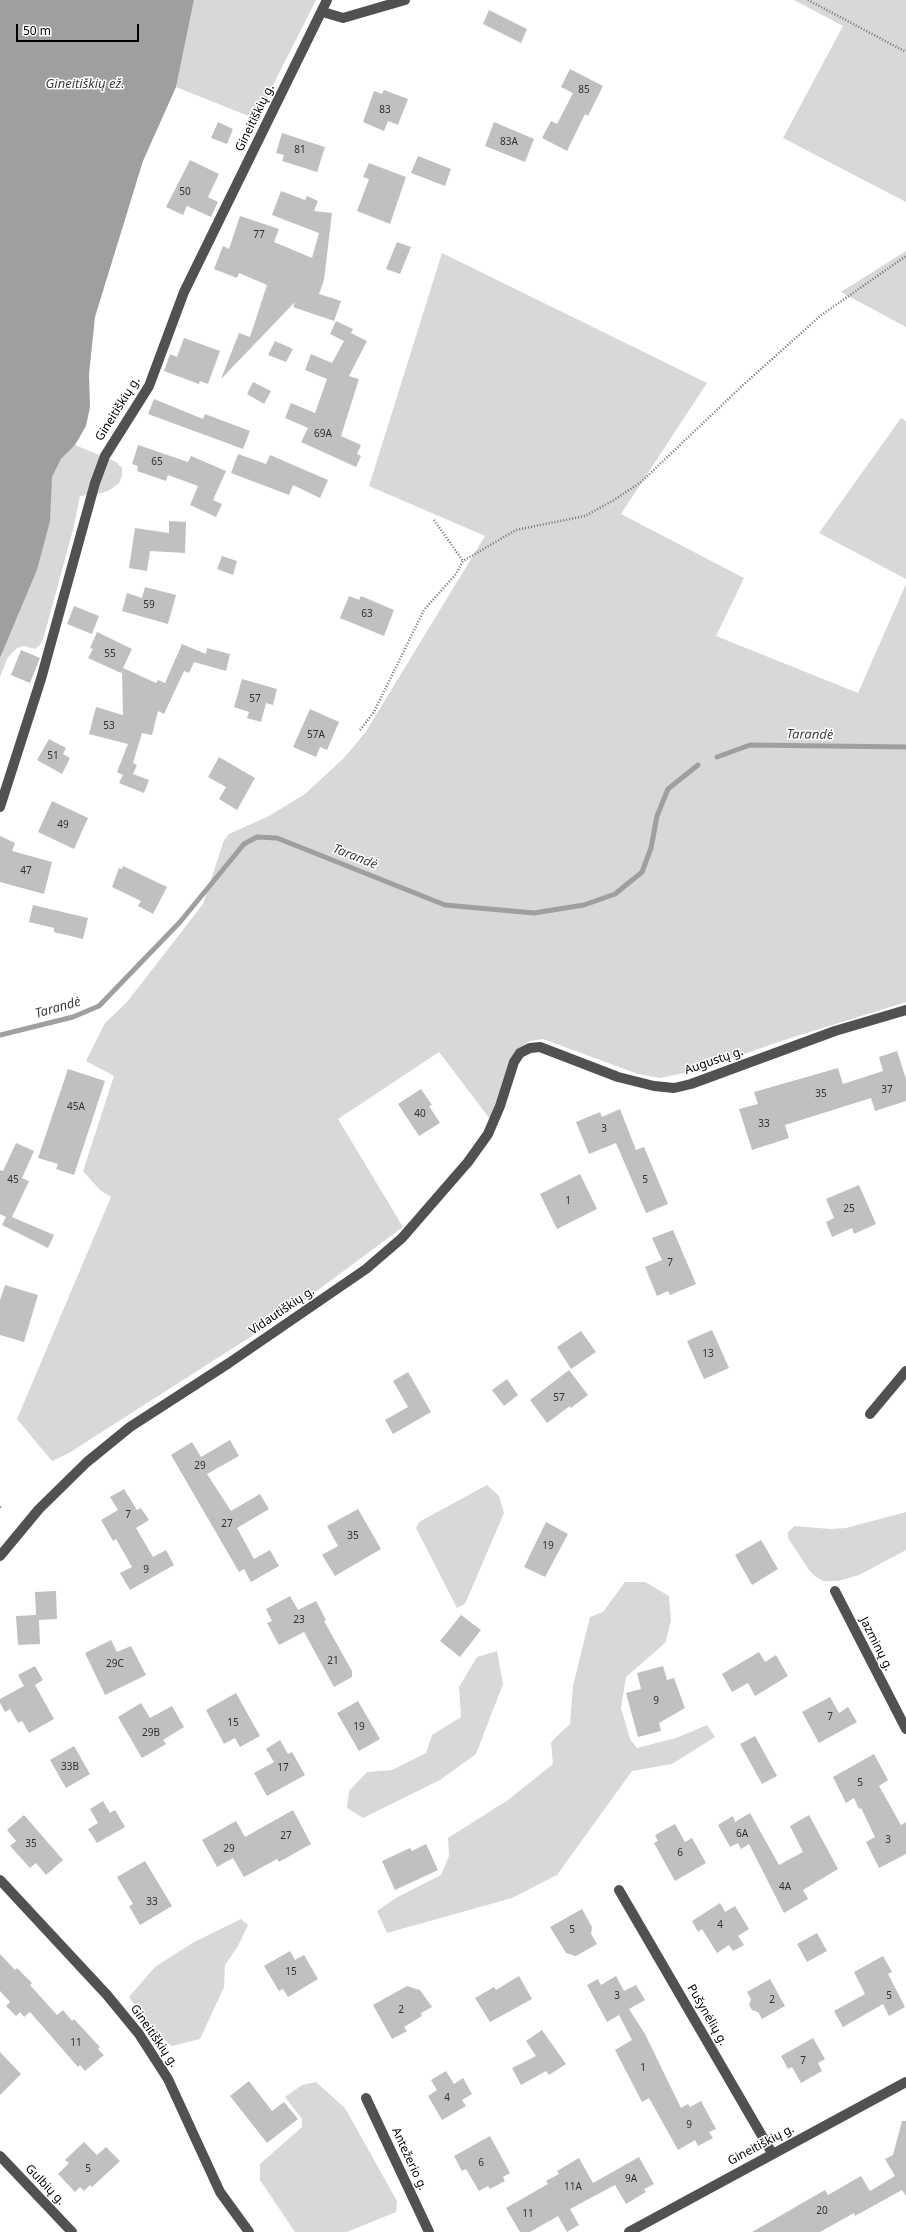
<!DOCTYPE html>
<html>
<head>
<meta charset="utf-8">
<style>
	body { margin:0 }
	#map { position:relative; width:906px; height:2232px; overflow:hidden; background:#fff; font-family:"Noto Sans",sans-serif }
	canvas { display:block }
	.scale { position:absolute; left:16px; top:24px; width:123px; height:18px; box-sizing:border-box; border:2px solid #000; border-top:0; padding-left:5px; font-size:12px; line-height:14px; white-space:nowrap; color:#000; -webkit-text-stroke:3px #fff; paint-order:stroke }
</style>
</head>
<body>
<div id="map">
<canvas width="906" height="2232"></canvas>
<div class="scale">50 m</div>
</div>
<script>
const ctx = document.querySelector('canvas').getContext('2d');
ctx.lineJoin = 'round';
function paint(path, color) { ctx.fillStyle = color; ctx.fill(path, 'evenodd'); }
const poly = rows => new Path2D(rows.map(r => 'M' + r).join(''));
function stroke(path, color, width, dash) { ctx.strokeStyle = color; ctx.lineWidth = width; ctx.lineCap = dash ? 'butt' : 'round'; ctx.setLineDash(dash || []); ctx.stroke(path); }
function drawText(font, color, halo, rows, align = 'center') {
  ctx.font = font + ' "Noto Sans",sans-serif'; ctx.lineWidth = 3; ctx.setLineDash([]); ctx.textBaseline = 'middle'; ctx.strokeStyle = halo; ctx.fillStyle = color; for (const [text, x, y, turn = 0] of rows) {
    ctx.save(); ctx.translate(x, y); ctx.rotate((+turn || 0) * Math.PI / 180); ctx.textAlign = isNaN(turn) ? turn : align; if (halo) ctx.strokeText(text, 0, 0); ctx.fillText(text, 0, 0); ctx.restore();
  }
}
paint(poly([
	[194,0,316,0,256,119,176,87],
	[794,0,906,0,906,202,783,138,843,26],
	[906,251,906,327,841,292],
	[442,253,707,383,621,514,744,578,716,636,858,693,906,584,906,1002,778,1042,700,1070,660,1078,638,1074,543,1039,530,1041,519,1048,510,1059,490,1119,439,1052,338,1119,403,1227,283,1316,69,1453,52,1461,17,1419,111,1197,100,1190,83,1171,114,1076,86,1061,105,1023,127,1002,203,904,224,840,229,834,269,816,305,794,344,758,365,733,485,536,369,486],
	[901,418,906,421,906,579,819,533],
	[75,445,116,462,122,468,122,476,119,483,108,491,98,494,80,496,74,526,43,640,39,646,35,649,24,646,17,648,8,657,0,677,0,658,37,570,52,477,61,459],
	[487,1485,499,1496,504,1513,465,1604,457,1608,416,1528,419,1522],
	[906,1512,906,1550,859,1575,838,1581,823,1581,815,1576,809,1570,788,1538,788,1532,794,1526,831,1529,846,1528],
	[625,1582,645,1582,669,1596,671,1621,665,1643,626,1677,621,1708,630,1739,637,1748,676,1738,707,1725,715,1737,672,1764,632,1771,557,1875,512,1898,387,1933,377,1911,396,1898,441,1875,449,1856,448,1838,508,1800,553,1764,551,1742,570,1724,573,1686,590,1617,603,1612],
	[497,1651,503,1684,476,1754,440,1780,363,1818,347,1808,349,1791,367,1772,392,1770,426,1753,432,1735,461,1717,459,1687,477,1657],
	[241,1919,248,1925,238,1946,225,1965,224,1987,200,2039,172,2046,149,2028,129,1997,155,1967,194,1942],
	[316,2082,345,2108,397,2201,396,2212,347,2232,295,2232,260,2180,260,2164,302,2127,302,2119,285,2097,302,2085]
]), '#d8d8d8');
paint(poly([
	[0,0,194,0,176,87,143,161,95,317,89,374,90,407,86,426,75,445,61,459,52,477,50,521,37,570,0,658]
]), '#9f9f9f');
stroke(poly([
	[717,757,750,745,906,747],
	[0,1035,73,1017,99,1006,180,922,244,844,257,837,277,838,445,905,534,913,584,905,615,894,642,872,651,848,657,816,668,789,698,765]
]), '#9f9f9f', 5);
paint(poly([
	[489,10,527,29,521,43,483,24],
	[570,69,603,86,588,116,585,114,567,151,542,138,551,121,557,124,573,93,561,87],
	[384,90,408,99,398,125,388,121,384,131,363,122,374,91,382,94],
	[218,122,233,129,227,144,211,138],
	[494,122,534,139,525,162,485,146],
	[282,133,325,147,317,172,282,161,284,155,276,153],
	[418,156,451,169,445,186,411,173],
	[190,160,219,174,208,197,218,202,211,217,187,206,183,215,166,207],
	[369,163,406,177,390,224,357,211,369,179,363,177],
	[281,191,305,200,307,196,318,201,314,211,332,213,324,280,319,294,341,301,334,321,293,307,295,302,221,379,239,333,250,337,267,285,239,273,237,278,214,269,223,246,229,249,240,216,279,229,274,242,312,258,319,233,272,215],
	[397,242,411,247,400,274,386,269],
	[336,321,353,329,351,333,367,341,349,376,359,379,341,436,361,445,357,454,361,456,356,467,301,442,308,428,285,418,291,403,315,413,327,379,305,370,311,354,332,363,344,341,330,334],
	[184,338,220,351,208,384,200,381,199,384,164,371,170,354,177,357],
	[275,341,293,349,286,362,268,355],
	[253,382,271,391,264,404,247,394],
	[154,399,203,419,205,414,250,431,243,449,148,414],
	[138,445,188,462,191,456,226,471,213,500,222,504,216,517,190,505,198,486,168,475,166,481,137,471,138,466,132,464],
	[238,454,266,464,270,455,328,480,320,498,293,485,289,495,231,473],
	[169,521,186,522,185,553,150,551,147,571,129,568,135,528,169,533],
	[222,556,237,561,233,575,217,569],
	[145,587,176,595,168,624,122,611,127,593,142,598],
	[349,596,359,600,361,596,394,610,384,636,340,618],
	[74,606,99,616,92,634,67,624],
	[97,632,132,649,123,668,156,683,158,680,165,683,182,644,206,654,207,648,230,654,226,671,194,662,189,673,184,671,164,714,158,711,152,735,142,733,133,763,137,765,133,774,149,780,144,793,119,783,123,775,117,772,128,744,89,734,96,707,123,715,122,671,121,673,88,658,93,649,90,648],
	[21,650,40,658,30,683,11,675],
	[242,679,277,689,273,705,266,703,261,722,247,718,249,712,234,707],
	[310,709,339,722,327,750,320,747,316,757,293,747],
	[49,739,66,748,63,754,70,758,62,774,37,760],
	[219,757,255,778,237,810,219,799,226,787,208,777],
	[52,801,88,818,74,849,38,832],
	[0,836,15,843,12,851,52,862,44,894,0,882],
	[123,866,167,887,153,914,138,906,141,901,112,887,119,868,122,869],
	[33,905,88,918,83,939,54,932,54,928,29,922],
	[897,1051,906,1079,906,1101,875,1111,871,1098,785,1125,789,1138,752,1150,739,1109,758,1104,754,1092,838,1068,843,1084,883,1071,879,1057],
	[68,1069,105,1081,74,1175,56,1169,58,1164,38,1158],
	[421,1089,432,1105,429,1106,440,1123,419,1136,398,1104],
	[620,1109,636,1150,644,1147,668,1204,646,1213,616,1143,589,1154,576,1122,600,1112,602,1117],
	[16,1143,34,1151,22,1178,29,1181,12,1217,54,1235,48,1248,2,1225,6,1217,0,1214,0,1170,3,1171],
	[580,1174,597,1209,557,1229,540,1194],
	[859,1185,876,1224,854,1234,852,1228,832,1237,826,1222,834,1218,826,1199],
	[673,1230,696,1284,670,1295,668,1291,657,1296,645,1267,662,1260,652,1238],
	[5,1285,38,1295,24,1342,0,1335,0,1300],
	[712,1330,729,1368,704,1379,687,1341],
	[581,1331,596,1352,571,1369,557,1347],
	[569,1370,588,1395,571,1408,570,1406,547,1423,530,1400],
	[408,1372,431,1412,393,1434,385,1420,408,1407,393,1381],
	[507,1379,518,1395,504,1406,492,1390],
	[230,1440,239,1456,207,1474,231,1511,260,1494,269,1509,237,1528,254,1559,270,1550,279,1566,251,1582,244,1569,239,1572,171,1455,192,1442,201,1457],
	[124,1489,137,1510,141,1508,149,1520,136,1528,153,1557,166,1550,174,1565,130,1590,120,1573,132,1567,116,1539,113,1541,101,1520,118,1510,110,1497],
	[358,1509,381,1549,335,1576,322,1555,338,1546,327,1526],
	[546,1522,568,1534,545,1577,524,1567],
	[761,1540,778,1569,752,1585,735,1555],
	[56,1591,57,1619,39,1620,40,1644,18,1645,16,1616,36,1615,35,1592],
	[290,1596,298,1610,316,1601,326,1620,324,1621,352,1671,352,1677,334,1687,304,1632,279,1645,267,1623,272,1621,266,1609],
	[461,1615,481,1630,460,1657,440,1641],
	[111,1640,117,1652,131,1646,146,1675,105,1695,85,1653],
	[759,1652,765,1662,776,1655,788,1676,755,1696,748,1683,732,1692,722,1674],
	[35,1666,43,1680,35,1685,54,1719,29,1733,22,1721,18,1723,10,1709,5,1712,0,1703,0,1699,24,1686,18,1675],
	[663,1666,667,1680,674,1678,685,1708,659,1723,661,1731,638,1737,626,1693,641,1689,637,1673],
	[236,1693,260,1736,240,1747,235,1738,224,1744,206,1710],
	[830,1697,839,1713,848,1707,857,1722,819,1743,802,1712],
	[358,1701,380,1739,359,1751,337,1713],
	[141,1703,150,1718,172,1706,184,1727,163,1740,166,1744,142,1758,118,1717],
	[755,1736,777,1776,762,1784,740,1744],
	[280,1740,288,1754,292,1752,305,1775,267,1796,254,1773,274,1762,266,1749],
	[74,1746,90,1774,66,1788,50,1760],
	[874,1754,888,1780,879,1786,901,1825,906,1822,906,1854,879,1868,866,1842,875,1837,861,1808,859,1809,854,1798,846,1803,833,1777],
	[103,1801,110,1813,115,1810,125,1827,97,1843,88,1829,98,1823,90,1809],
	[293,1810,311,1844,279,1862,277,1859,244,1877,233,1858,217,1867,202,1840,236,1821,245,1837],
	[750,1813,779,1865,803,1852,790,1826,809,1815,838,1869,803,1890,808,1899,784,1913,749,1844,741,1849,738,1843,730,1847,718,1825,733,1816,735,1822],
	[24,1815,63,1860,46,1875,36,1863,30,1868,10,1846,16,1841,7,1830],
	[675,1824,685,1842,692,1838,706,1863,675,1881,654,1843,658,1841,655,1835],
	[426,1844,438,1870,395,1890,382,1861,410,1848,412,1851],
	[145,1861,172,1906,140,1925,129,1906,133,1904,117,1877],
	[720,1903,725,1912,735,1906,749,1929,738,1936,744,1945,733,1951,729,1945,717,1953,702,1929,698,1932,692,1921],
	[582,1909,592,1927,591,1934,597,1944,576,1956,566,1953,550,1927],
	[817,1933,827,1951,807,1962,797,1944],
	[290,1951,295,1960,304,1955,318,1979,288,1997,283,1989,279,1991,264,1966],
	[0,1954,15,1970,17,1968,32,1983,30,1985,57,2015,63,2010,72,2021,74,2019,100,2047,98,2049,104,2055,85,2071,80,2065,78,2067,30,2012,24,2017,20,2012,16,2016,6,2006,10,2002,0,1991],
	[883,1956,892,1972,888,1974,905,2007,889,2016,883,2004,843,2027,834,2011,865,1994,854,1972],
	[519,1976,532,1999,490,2022,475,1998,494,1987,496,1990],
	[616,1976,624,1991,636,1985,645,2000,629,2009,645,2034,681,2108,688,2104,690,2107,701,2101,716,2129,709,2132,713,2138,698,2146,695,2140,678,2150,649,2098,642,2102,615,2050,632,2040,619,2015,607,2022,587,1985,598,1979,601,1985],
	[770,1979,785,2006,762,2019,758,2012,752,2010,749,2005,751,1999,747,1992],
	[407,1986,420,1990,432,2007,421,2013,422,2016,404,2027,407,2031,392,2039,373,2005],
	[542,2030,566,2064,549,2075,546,2071,521,2085,512,2068,536,2056,526,2041],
	[813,2038,825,2059,818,2063,822,2071,801,2083,792,2067,788,2069,781,2056],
	[0,2052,21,2074,0,2095],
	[446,2071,454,2084,463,2078,472,2094,462,2100,466,2106,442,2120,428,2096,437,2090,431,2080],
	[249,2081,272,2111,284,2102,298,2119,267,2143,230,2096],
	[902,2121,906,2121,906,2196,902,2190,855,2216,854,2213,820,2232,752,2232,825,2190,828,2195,861,2176,870,2191,895,2176,885,2159,893,2155],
	[490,2136,510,2173,503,2177,505,2181,490,2189,488,2186,479,2191,466,2169,462,2171,454,2156],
	[84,2142,97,2155,106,2147,120,2161,92,2187,90,2185,84,2191,80,2187,75,2192,58,2174,69,2163,65,2160],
	[639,2157,654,2184,644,2189,646,2192,626,2204,615,2185,570,2209,579,2225,567,2232,558,2216,530,2232,520,2232,506,2208,548,2184,546,2181,559,2174,557,2171,579,2158,593,2183]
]), '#c0c0c0');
stroke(poly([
	[808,0,906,52],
	[434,520,463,561],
	[360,730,374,712,424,610,456,574,463,561,516,530,585,516,614,500,641,482,742,386,820,316,906,256],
	[0,1507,2,1508]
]), '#737373', 2.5, [1, 2]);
stroke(poly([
	[323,12,343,18,405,0],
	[0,807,41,679,95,483,105,456,149,386,184,292,327,0],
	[870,1414,906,1371],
	[0,1556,39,1509,87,1462,130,1427,229,1363,366,1269,402,1238,468,1162,488,1134,500,1106,514,1062,520,1053,530,1048,540,1047,618,1077,654,1086,674,1088,691,1084,835,1031,906,1010],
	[835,1591,906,1729],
	[0,1880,107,1995,139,2034,168,2079,220,2192,249,2232],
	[619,1890,772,2153],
	[366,2098,429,2232],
	[0,2156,72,2232],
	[629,2232,906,2082]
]), '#515151', 10);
drawText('10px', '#303030', null, [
	["85",584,90],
	["83",385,110],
	["83A",509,142],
	["81",300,150],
	["50",185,192],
	["77",259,235],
	["69A",323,434],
	["65",157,462],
	["59",149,605],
	["63",367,614],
	["55",110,654],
	["57",255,699],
	["53",109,726],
	["57A",316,735],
	["51",53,756],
	["49",63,825],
	["47",26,871],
	["37",887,1090],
	["35",821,1094],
	["45A",76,1107],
	["40",420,1114],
	["33",764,1124],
	["3",604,1129],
	["45",13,1180],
	["5",645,1180],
	["1",568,1201],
	["25",849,1209],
	["7",670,1263],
	["13",708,1354],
	["57",559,1398],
	["29",200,1466],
	["7",128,1515],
	["27",227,1524],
	["35",353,1536],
	["19",548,1546],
	["9",146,1570],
	["23",299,1620],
	["21",333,1661],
	["29C",115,1664],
	["9",656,1701],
	["7",830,1717],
	["15",233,1723],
	["19",359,1727],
	["29B",151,1733],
	["33B",70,1767],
	["17",283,1768],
	["5",860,1783],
	["6A",742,1834],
	["27",286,1836],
	["3",888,1840],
	["35",31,1844],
	["29",229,1849],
	["6",680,1853],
	["4A",785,1887],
	["33",152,1902],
	["4",720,1925],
	["5",572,1930],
	["15",291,1972],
	["3",617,1996],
	["5",889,1996],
	["2",772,2000],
	["2",401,2010],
	["11",76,2043],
	["7",803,2061],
	["1",643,2068],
	["4",447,2098],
	["9",689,2125],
	["6",481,2163],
	["5",88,2169],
	["9A",631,2179],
	["11A",573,2187],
	["20",822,2211],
	["11",528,2214]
]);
drawText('12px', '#000', '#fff', [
	["Gineitiškių g.",255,118,-64],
	["Gineitiškių g.",118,409,-58],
	["Augustų g.",714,1061,-19],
	["Vidautiškių g.",282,1311,-34],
	["Jazminų g.",876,1644,63],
	["Pušynėlių g.",707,2015,60],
	["Gineitiškių g.",154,2036,55],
	["Gineitiškių g.",761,2145,-28],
	["Antežerio g.",409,2159,65],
	["Gulbių g.",45,2185,46]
]);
drawText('italic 13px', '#404040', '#fff', [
	["Gineitiškių ež.",85,84],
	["Tarandė",810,735,1],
	["Tarandė",355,857,22],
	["Tarandė",58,1008,-16]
]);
</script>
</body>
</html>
